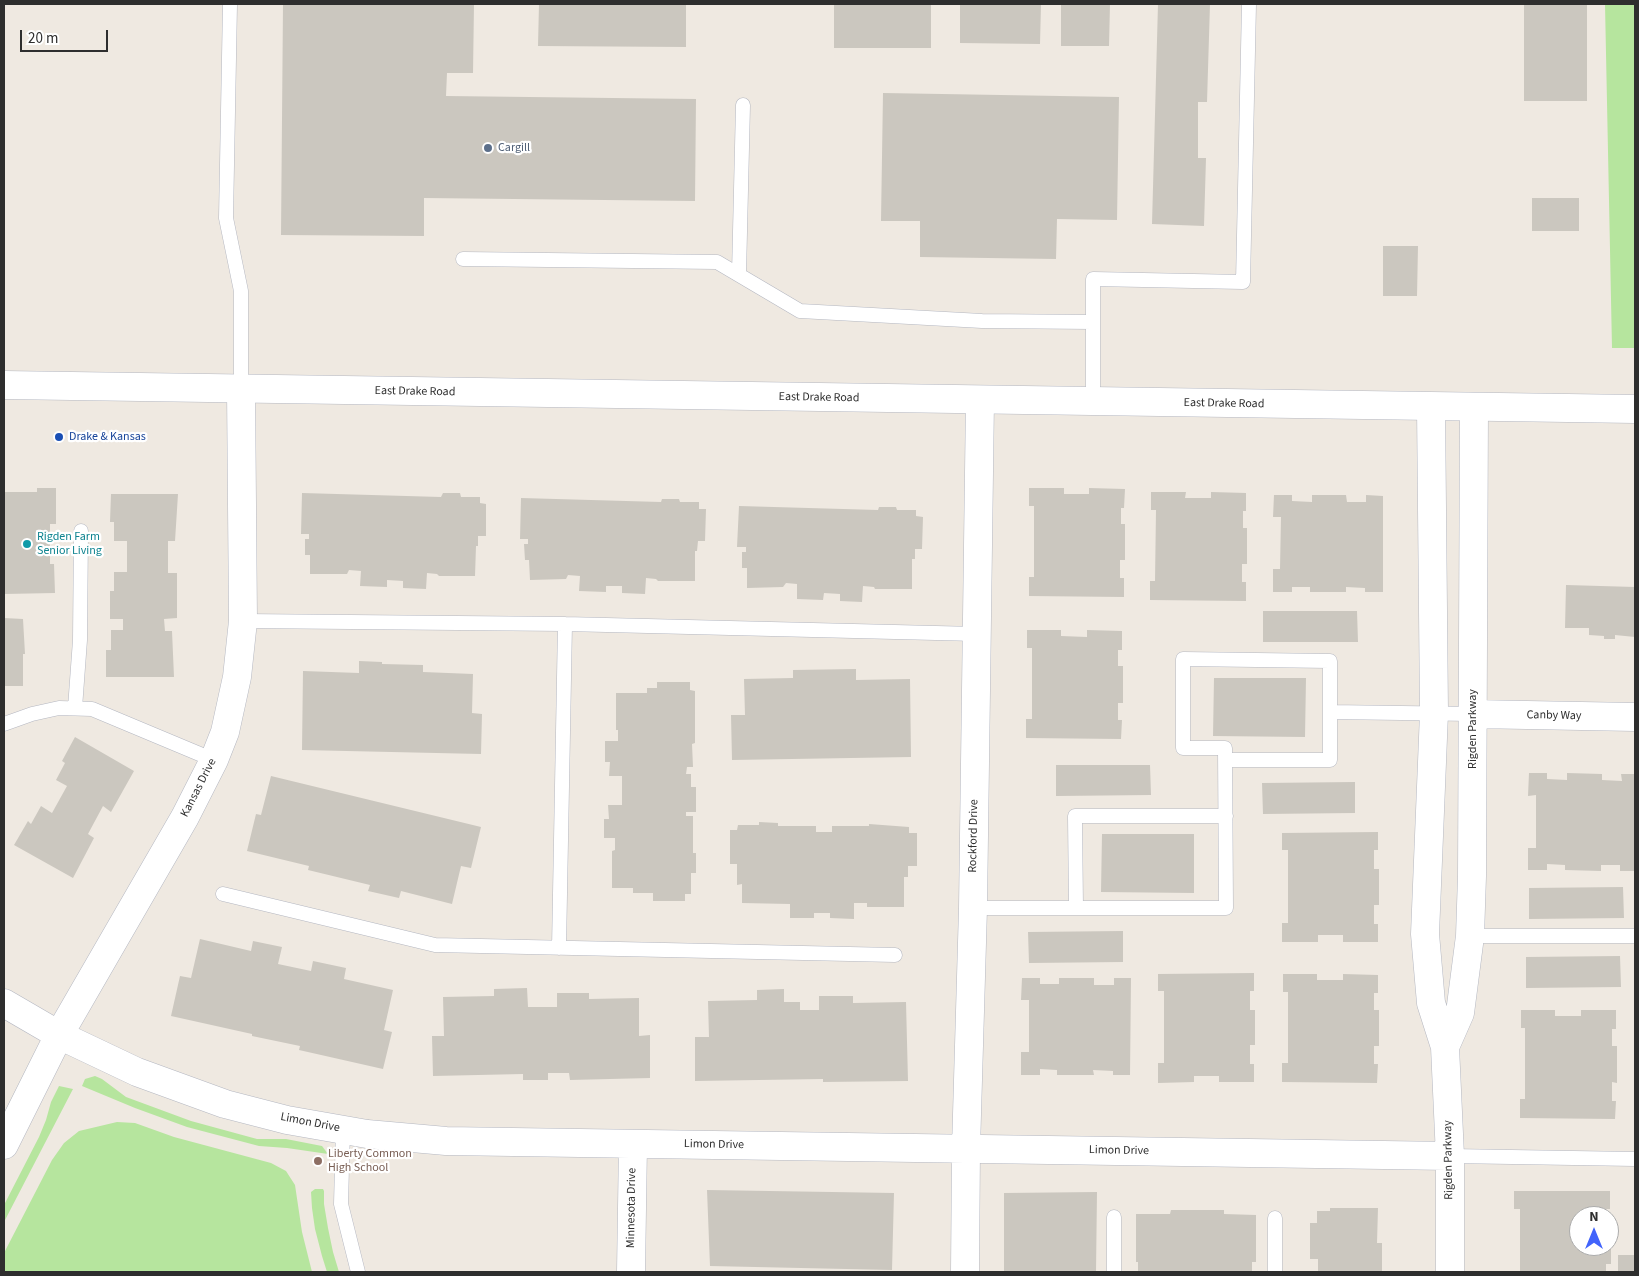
<!DOCTYPE html>
<html>
<head>
<meta charset="utf-8">
<style>
	body { margin:0 }
	#map { position:relative; width:1639px; height:1276px; overflow:hidden; background:#efe9e1; font-family:"Source Sans 3",sans-serif }
	canvas { display:block }
	.frame { position:absolute; inset:0; border:5px solid #2e2e2e; pointer-events:none }
	.north { position:absolute; left:1569px; top:1206px; width:50px; height:50px; box-sizing:border-box; background:#fff; border:1px solid #ababab; border-radius:50%; rotate:0deg; font-size:14px; font-weight:700; line-height:20px; text-align:center; color:#2e2e2e }
	.north::after { content:''; display:block; margin:auto; width:18px; height:22px; background:#4264fb; clip-path:polygon(50% 0,100% 100%,50% 72%,0 100%) }
	.scale { position:absolute; left:20px; top:30px; width:88px; height:22px; box-sizing:border-box; border:2px solid #2e2e2e; border-top:0; padding-left:6px; font-size:15px; line-height:18px; white-space:nowrap; color:#2e2e2e; -webkit-text-stroke:4px #fff; paint-order:stroke }
</style>
</head>
<body>
<div id="map">
<canvas width="1639" height="1276"></canvas>
<div class="frame"></div>
<div class="north">N</div>
<div class="scale">20 m</div>
</div>
<script>
const ctx = document.querySelector('canvas').getContext('2d');
ctx.lineJoin = 'round';
function paint(path, color) { ctx.fillStyle = color; ctx.fill(path, 'evenodd'); }
const poly = rows => new Path2D(rows.map(r => 'M' + r).join(''));
function stroke(path, color, width, dash) { ctx.strokeStyle = color; ctx.lineWidth = width; ctx.lineCap = dash ? 'butt' : 'round'; ctx.setLineDash(dash || []); ctx.stroke(path); }
function drawText(font, color, halo, rows, align = 'center') {
  ctx.font = font + ' "Source Sans 3",sans-serif'; ctx.lineWidth = 4.5; ctx.setLineDash([]); ctx.textBaseline = 'middle'; ctx.strokeStyle = halo; ctx.fillStyle = color; for (const [text, x, y, turn = 0] of rows) {
    ctx.save(); ctx.translate(x, y); ctx.rotate((+turn || 0) * Math.PI / 180); ctx.textAlign = isNaN(turn) ? turn : align; if (halo) ctx.strokeText(text, 0, 0); ctx.fillText(text, 0, 0); ctx.restore();
  }
}
paint(poly([
	[1605,4,1635,4,1635,348,1612,348],
	[95,1076,102,1079,126,1097,191,1121,257,1139,286,1139,322,1146,328,1154,287,1148,259,1146,187,1127,135,1108,82,1086,85,1079],
	[59,1086,73,1089,4,1222,4,1205,39,1137,46,1120,51,1102],
	[117,1122,135,1123,174,1137,271,1163,286,1171,295,1185,302,1232,312,1272,4,1272,4,1253,52,1160,64,1143,79,1131],
	[315,1189,323,1189,324,1191,324,1204,328,1228,333,1252,339,1272,327,1272,322,1256,315,1229,312,1208,311,1192]
]), '#b6e59e');
paint(poly([
	[283,4,474,4,473,73,447,73,446,96,696,99,695,201,424,198,424,236,281,235],
	[539,4,686,4,686,47,538,46],
	[834,4,931,4,931,48,834,48],
	[960,4,1041,4,1040,44,960,43],
	[1061,4,1110,4,1109,46,1061,46],
	[1158,4,1210,4,1207,102,1198,102,1198,158,1206,158,1204,226,1152,224],
	[1524,4,1587,4,1587,101,1524,101],
	[883,93,1119,97,1117,220,1057,219,1056,259,920,257,920,221,881,221],
	[1532,198,1579,198,1579,231,1532,231],
	[1383,246,1418,246,1417,296,1383,296],
	[37,488,56,488,56,524,50,524,50,564,54,564,55,593,4,594,4,492,37,492],
	[1029,488,1064,488,1064,494,1089,494,1089,488,1125,489,1124,508,1121,508,1121,524,1125,524,1125,560,1120,560,1120,578,1124,578,1124,597,1029,596,1029,577,1034,577,1034,506,1029,506],
	[1151,492,1186,492,1185,498,1211,498,1211,492,1246,493,1246,511,1243,511,1243,528,1247,528,1247,564,1242,564,1242,582,1246,582,1246,601,1150,600,1150,581,1155,581,1156,510,1151,510],
	[302,493,441,497,443,493,460,493,461,497,480,497,480,503,486,504,486,536,478,536,478,546,476,546,475,576,439,576,437,574,427,573,426,589,403,588,403,581,387,580,387,587,360,586,361,571,349,570,347,574,310,574,310,555,305,555,305,539,309,539,309,534,301,534],
	[111,494,178,494,175,541,168,541,168,573,177,573,177,618,164,619,165,631,172,631,174,677,106,677,106,650,111,650,111,630,123,630,123,619,110,619,110,591,114,591,114,572,127,572,127,541,114,541,114,522,110,522],
	[1274,495,1292,495,1292,501,1312,502,1312,495,1346,495,1347,502,1366,502,1366,495,1383,496,1383,592,1365,592,1365,588,1346,587,1346,592,1310,592,1310,587,1292,587,1292,592,1273,592,1273,569,1280,569,1281,517,1273,517],
	[521,498,661,502,662,499,679,499,680,502,699,502,699,509,706,509,705,541,698,541,697,551,695,551,695,581,658,581,656,579,646,578,645,594,622,593,622,586,606,586,606,592,579,591,580,576,568,575,566,579,530,580,529,560,525,560,524,544,528,544,528,539,520,539],
	[739,506,878,510,879,507,896,507,897,510,916,510,916,516,923,517,922,549,915,549,915,559,912,559,912,589,875,589,874,587,863,586,862,602,840,601,840,594,824,593,823,600,797,599,797,584,786,583,783,587,747,588,747,568,742,568,742,552,746,552,746,547,737,547],
	[1566,585,1635,587,1635,637,1615,635,1615,639,1604,639,1604,636,1589,635,1589,628,1565,628],
	[1263,611,1357,611,1358,642,1263,642],
	[4,618,23,619,25,654,23,654,23,686,4,686],
	[1027,630,1061,630,1061,636,1087,637,1087,630,1122,631,1122,650,1118,650,1118,666,1123,666,1123,703,1118,703,1118,720,1122,720,1121,739,1026,738,1026,719,1032,719,1032,648,1027,648],
	[359,661,382,662,382,664,423,665,423,672,473,674,472,713,482,714,481,754,302,750,303,671,359,673],
	[856,669,856,680,910,679,911,757,732,760,731,715,745,715,744,679,793,678,793,670],
	[1214,678,1306,678,1305,737,1213,736],
	[657,682,690,682,690,690,695,691,695,743,692,744,693,767,687,767,686,774,691,774,691,787,696,787,696,812,686,812,686,816,693,816,693,853,696,853,696,873,691,873,691,894,685,894,685,901,653,901,653,893,633,893,633,888,612,888,612,851,615,850,615,838,604,838,604,819,609,819,608,805,622,805,622,776,609,776,610,762,605,762,605,741,618,741,618,730,616,730,616,693,647,693,647,688,657,688],
	[75,737,134,771,111,812,103,806,88,834,94,838,73,878,14,845,28,821,31,824,41,806,52,813,67,786,56,780,65,763,62,761],
	[1056,765,1150,765,1151,795,1056,796],
	[1529,773,1547,773,1547,779,1567,780,1567,773,1602,774,1602,780,1622,781,1621,774,1635,774,1635,871,1620,871,1620,865,1601,865,1601,871,1565,870,1565,865,1547,864,1547,870,1528,870,1528,848,1536,848,1536,795,1528,796],
	[271,776,481,827,471,868,461,866,452,904,401,891,399,898,368,891,370,885,308,870,309,866,247,851,256,814,261,815],
	[1355,782,1355,813,1263,814,1262,783],
	[759,822,778,823,778,826,816,826,816,832,832,832,832,826,869,826,869,824,909,827,909,833,917,833,917,866,908,866,908,877,904,877,904,907,867,907,867,903,854,903,854,919,830,918,830,913,814,913,814,918,790,918,790,904,742,903,742,884,737,885,737,864,730,864,730,830,737,830,738,825,759,825],
	[1378,832,1378,850,1374,850,1374,869,1379,869,1379,905,1374,905,1374,924,1378,924,1378,942,1343,942,1343,935,1318,935,1318,942,1282,942,1282,923,1288,923,1288,850,1282,850,1282,833],
	[1102,834,1194,834,1194,893,1101,892],
	[1623,887,1624,918,1529,919,1529,888],
	[1123,931,1123,962,1029,963,1028,932],
	[200,939,251,951,253,941,282,947,278,964,311,971,313,961,346,968,344,979,393,990,384,1030,392,1032,383,1069,299,1050,300,1046,252,1036,252,1034,171,1016,180,976,191,978],
	[1620,956,1621,987,1526,988,1526,957],
	[1254,973,1254,991,1250,991,1250,1010,1255,1010,1255,1045,1250,1045,1250,1064,1254,1064,1254,1082,1219,1082,1219,1076,1194,1076,1194,1082,1158,1083,1158,1063,1164,1063,1164,991,1158,991,1158,974],
	[1283,974,1317,974,1317,980,1343,980,1343,974,1378,975,1378,993,1374,993,1374,1010,1379,1010,1379,1046,1374,1046,1374,1064,1378,1064,1377,1083,1282,1082,1282,1063,1288,1063,1288,992,1283,992],
	[1022,978,1040,978,1040,984,1059,984,1059,978,1094,978,1094,985,1114,985,1114,978,1131,978,1130,1075,1113,1075,1113,1071,1093,1070,1094,1075,1057,1075,1057,1070,1040,1069,1040,1075,1021,1075,1021,1052,1029,1052,1029,1000,1021,1000],
	[527,988,528,1007,557,1007,557,993,589,993,589,999,639,998,639,1036,650,1035,650,1078,570,1080,569,1073,548,1073,548,1080,523,1080,523,1074,433,1076,432,1036,444,1036,443,997,494,996,494,989],
	[784,989,784,1002,800,1002,800,1010,819,1010,819,996,853,996,853,1003,906,1002,908,1081,823,1082,823,1079,695,1081,695,1037,709,1037,708,1001,757,1000,757,990],
	[1521,1010,1555,1010,1555,1016,1581,1016,1581,1010,1616,1010,1616,1029,1612,1029,1612,1046,1617,1046,1617,1083,1612,1082,1612,1101,1616,1101,1615,1119,1520,1118,1520,1099,1525,1099,1525,1028,1521,1028],
	[707,1190,894,1193,892,1270,710,1266],
	[1514,1191,1610,1191,1610,1209,1606,1209,1606,1216,1579,1216,1579,1246,1611,1246,1611,1264,1606,1264,1606,1272,1520,1272,1520,1209,1514,1209],
	[1097,1192,1096,1272,1004,1272,1004,1193],
	[1330,1208,1378,1208,1377,1243,1382,1243,1382,1272,1318,1272,1318,1259,1310,1259,1310,1223,1317,1223,1317,1211,1330,1211],
	[1171,1210,1224,1210,1224,1214,1256,1215,1256,1262,1252,1262,1252,1272,1138,1272,1138,1262,1136,1262,1136,1214,1170,1214],
	[1618,1255,1635,1255,1635,1272,1618,1272]
]), '#cbc7bf');
const lane = poly([
	[230,4,226,218,241,291,241,389],
	[463,259,717,262,800,311,982,321,1093,322,1093,402],
	[739,274,743,105],
	[1093,322,1093,279,1243,282,1249,4],
	[243,621,565,624,977,634],
	[75,708,80,640,81,531],
	[1330,712,1473,714],
	[4,724,32,714,59,708,92,709,214,760],
	[223,894,435,945,895,955],
	[973,908,1226,908,1225,748,1183,748,1183,659,1330,661,1330,760,1226,760],
	[1076,908,1075,816,1226,816],
	[1470,936,1635,936],
	[559,948,565,624],
	[343,1130,341,1204,358,1272],
	[1450,1156,1635,1159],
	[1114,1217,1114,1272],
	[1275,1218,1275,1272]
]);
const street = poly([
	[1431,407,1434,713,1425,934,1431,1003,1445,1047,1450,1156,1450,1272],
	[1473,714,1635,717],
	[4,1003,59,1035,137,1072,225,1104,287,1120,367,1134,446,1141,1450,1156],
	[1445,1047,1460,1013,1470,936,1472,876,1474,407],
	[4,1145,59,1035,185,817,214,760,225,732,237,677,243,621,241,389],
	[631,1272,633,1144],
	[965,1272,966,1149,973,908,980,400]
]);
const secondary = poly([
	[4,385,1635,409]
]);
stroke(lane, '#b4b7c1', 15);
stroke(street, '#b4b7c1', 29);
stroke(secondary, '#b4b7c1', 29);
stroke(lane, '#fff', 14);
stroke(street, '#fff', 28);
stroke(secondary, '#fff', 28);
for (const [x, y, r, color] of [
	[488,148,5,"#5c6f8a"],
	[59,437,5,"#1a4fb4"],
	[27,544,5,"#0f9aa8"],
	[318,1161,5,"#8d6e63"]
]) { const dot = new Path2D(); dot.arc(x, y, r, 0, 2 * Math.PI); ctx.fillStyle = color; ctx.fill(dot); stroke(dot, '#fff', 2); }
drawText('12px', '#4e5e75', '#fff', [
	["Cargill",498,148]
], 'left');
drawText('12px', '#2e2e2e', '#fff', [
	["East Drake Road",415,392,1],
	["East Drake Road",819,398,1],
	["East Drake Road",1224,404,1],
	["Canby Way",1554,716,1],
	["Rigden Parkway",1473,729,-90],
	["Kansas Drive",199,788,-63],
	["Rockford Drive",974,836,-89],
	["Limon Drive",310,1123,11],
	["Limon Drive",714,1145,1],
	["Limon Drive",1119,1151,1],
	["Rigden Parkway",1449,1160,-91],
	["Minnesota Drive",632,1208,-89]
]);
drawText('12px', '#164399', '#fff', [
	["Drake & Kansas",69,437]
], 'left');
drawText('12px', '#0d838f', '#fff', [
	["Rigden Farm",37,537],
	["Senior Living",37,551]
], 'left');
drawText('12px', '#785e54', '#fff', [
	["Liberty Common",328,1154],
	["High School",328,1168]
], 'left');
</script>
</body>
</html>
